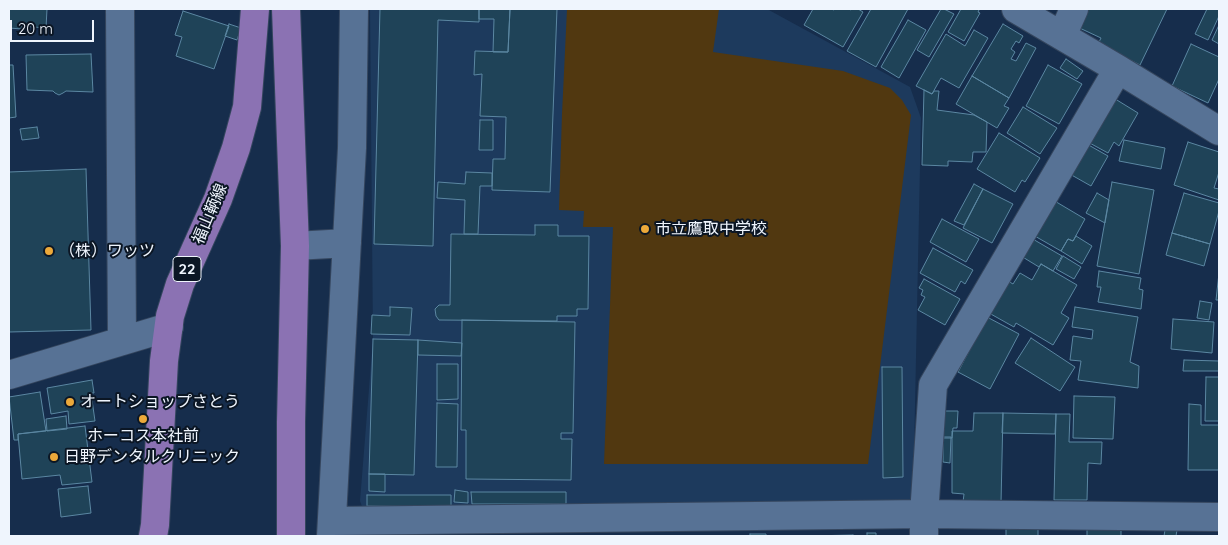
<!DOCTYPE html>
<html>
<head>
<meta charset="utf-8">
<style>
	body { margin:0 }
	#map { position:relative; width:1228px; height:545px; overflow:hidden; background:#162d4c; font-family:Quicksand,sans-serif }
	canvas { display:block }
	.frame { position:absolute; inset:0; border:10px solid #eff5fd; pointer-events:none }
	.scale { position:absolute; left:10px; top:20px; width:84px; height:22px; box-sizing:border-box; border:2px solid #eff5fd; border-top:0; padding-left:6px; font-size:15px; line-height:18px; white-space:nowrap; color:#eff5fd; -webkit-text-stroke:4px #0b1624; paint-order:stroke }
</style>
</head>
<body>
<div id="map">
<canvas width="1228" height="545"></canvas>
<div class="frame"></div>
<div class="scale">20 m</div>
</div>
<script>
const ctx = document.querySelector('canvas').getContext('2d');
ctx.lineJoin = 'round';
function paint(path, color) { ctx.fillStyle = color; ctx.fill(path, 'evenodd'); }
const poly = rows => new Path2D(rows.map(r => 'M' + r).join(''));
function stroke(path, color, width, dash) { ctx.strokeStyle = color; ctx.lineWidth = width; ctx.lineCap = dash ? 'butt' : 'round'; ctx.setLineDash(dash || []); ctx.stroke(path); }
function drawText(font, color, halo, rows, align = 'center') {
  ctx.font = font + ' Quicksand,"Noto Sans JP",sans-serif'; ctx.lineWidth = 4; ctx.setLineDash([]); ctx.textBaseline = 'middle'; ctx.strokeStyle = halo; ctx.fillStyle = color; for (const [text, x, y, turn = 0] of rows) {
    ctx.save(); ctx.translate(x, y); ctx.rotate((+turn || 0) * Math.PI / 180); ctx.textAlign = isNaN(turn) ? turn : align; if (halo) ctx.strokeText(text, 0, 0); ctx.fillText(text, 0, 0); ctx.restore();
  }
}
paint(poly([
	[370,9,767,9,910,87,921,118,913,501,363,509,360,501,373,339]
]), '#1d3a5d');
paint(poly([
	[567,9,719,9,713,52,843,71,890,88,902,100,911,115,868,464,604,464,613,227,583,227,584,211,559,210,562,114]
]), '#513810');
const building = poly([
	[9,9,47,9,46,28,22,26,22,29,9,28,9,9],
	[380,9,479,9,479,22,438,20,433,246,374,244,380,9],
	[479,9,510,9,508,52,493,52,494,19,479,19,479,9],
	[510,9,557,9,550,192,492,190,493,159,505,159,506,117,480,116,482,74,474,75,475,51,508,52,510,9],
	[813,9,831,9,834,10,834,9,849,9,851,10,852,9,858,9,863,12,843,47,804,25,813,9],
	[871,9,908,9,876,67,847,51,871,9],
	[941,9,944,9,954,14,929,57,917,50,941,9],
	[961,9,977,9,979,10,978,12,980,13,964,41,948,32,961,9],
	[1079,9,1167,9,1140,65,1098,44,1101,38,1071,24,1079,9],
	[1207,9,1219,9,1219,16,1208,40,1195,34,1207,9],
	[183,11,229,26,214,69,176,56,182,37,175,35,183,11],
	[908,20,926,30,899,78,881,67,908,20],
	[229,24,241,28,237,40,225,36,229,24],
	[1003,24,1023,36,1019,43,1016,41,1011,49,1015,52,1011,59,1016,61,1026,43,1036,48,1009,98,972,76,1003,24],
	[1219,25,1219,44,1212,40,1219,25],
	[974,30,988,38,959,88,941,78,932,94,916,86,946,34,965,46,974,30],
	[1191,44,1219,57,1219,79,1208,103,1172,86,1191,44],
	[91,54,93,92,66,91,63,93,59,95,55,93,53,91,27,90,26,55,91,54],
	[1066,59,1083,71,1077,79,1060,68,1066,59],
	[9,65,13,65,16,117,9,118,9,65],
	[1048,65,1082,84,1059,124,1026,106,1048,65],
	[972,76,1009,98,1004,106,1009,108,997,128,956,104,972,76],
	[924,90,932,94,934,91,939,91,937,110,974,115,987,122,986,152,973,152,972,162,948,161,948,166,922,165,924,90],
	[1112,97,1138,113,1119,146,1114,142,1108,153,1086,141,1112,97],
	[1023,107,1057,128,1040,154,1007,133,1023,107],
	[480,120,493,120,493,150,479,150,480,120],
	[37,127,39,138,22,140,20,129,37,127],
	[999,133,1040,158,1025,182,1022,180,1015,192,977,169,999,133],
	[1124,140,1165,148,1161,169,1119,161,1124,140],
	[1188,142,1219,152,1219,172,1214,188,1219,189,1219,200,1174,185,1188,142],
	[1085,143,1108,156,1091,186,1068,173,1085,143],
	[86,169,91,330,9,332,9,172,86,169],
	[466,172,492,173,492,186,480,186,478,234,464,234,465,200,437,198,438,182,465,184,466,172],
	[1112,182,1154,190,1139,274,1097,266,1112,182],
	[974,184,983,189,964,225,954,221,974,184],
	[983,189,1013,204,992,243,963,228,983,189],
	[1097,193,1109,200,1105,223,1086,213,1097,193],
	[1184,193,1219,203,1219,211,1210,244,1172,233,1184,193],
	[1053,200,1085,219,1073,241,1068,239,1061,251,1033,235,1053,200],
	[942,219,979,239,966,262,930,242,942,219],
	[535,225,558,225,558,236,589,236,588,309,577,309,577,316,557,316,557,321,439,320,436,316,435,309,439,305,450,305,451,234,535,235,535,225],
	[1172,233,1210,244,1204,266,1166,255,1172,233],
	[1076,236,1092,246,1082,264,1061,251,1068,239,1073,241,1076,236],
	[1031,238,1062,256,1053,271,1041,264,1039,267,1021,256,1031,238],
	[933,248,973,270,965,284,961,281,955,292,920,273,933,248],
	[1063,256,1081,267,1074,279,1056,269,1063,256],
	[1041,264,1077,285,1061,313,1069,318,1053,345,1016,323,1014,327,989,313,1008,281,1013,284,1020,273,1032,280,1041,264],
	[1099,271,1141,278,1139,289,1143,290,1141,309,1098,302,1101,287,1097,287,1099,271],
	[1219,273,1219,300,1216,300,1219,273],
	[924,279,960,299,945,325,918,310,925,297,921,295,923,290,919,288,924,279],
	[1200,301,1212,303,1209,320,1197,318,1200,301],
	[390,307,412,308,410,335,371,334,372,315,390,316,390,307],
	[1075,307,1138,317,1130,362,1139,366,1138,388,1078,380,1081,361,1070,360,1073,336,1092,339,1093,330,1072,327,1075,307],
	[987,317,1019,334,990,389,958,372,987,317],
	[1173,319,1214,322,1212,353,1171,349,1173,319],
	[462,320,575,322,573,433,561,433,561,439,572,439,571,480,466,479,466,430,461,430,462,320],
	[1031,338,1075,367,1060,391,1015,363,1031,338],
	[373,339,418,340,414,475,369,474,373,339],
	[418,340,462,343,461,356,418,355,418,340],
	[1184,360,1219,361,1219,371,1183,371,1184,360],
	[437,364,458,364,458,399,437,400,437,364],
	[882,367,902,367,903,477,883,478,882,367],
	[1206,377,1219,377,1219,421,1205,421,1206,377],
	[92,380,94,393,91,393,95,421,69,424,68,411,51,414,47,388,92,380],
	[40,392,46,431,18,434,18,440,14,440,9,397,40,392],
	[1074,396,1115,397,1113,439,1073,438,1074,396],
	[437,403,458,404,457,467,436,467,437,403],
	[1189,404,1201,405,1201,425,1219,425,1219,470,1188,470,1189,404],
	[936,411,958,411,957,428,953,428,952,438,936,438,936,411],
	[974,413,1003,413,1001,503,963,502,964,494,952,493,952,431,973,431,974,413],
	[1003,413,1056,414,1055,434,1002,433,1003,413],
	[1056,414,1070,414,1069,442,1102,442,1101,464,1088,463,1087,500,1054,500,1056,414],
	[66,416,67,429,47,431,46,419,66,416],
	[85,426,92,482,62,485,60,475,22,479,18,434,85,426],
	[943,437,951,437,950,463,943,462,943,437],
	[369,474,385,474,385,492,369,491,369,474],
	[88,486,91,513,61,517,58,489,88,486],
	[455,490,468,492,468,503,454,502,455,490],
	[471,492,566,492,566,504,472,504,471,492],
	[367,495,451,495,451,507,367,506,367,495],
	[1087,527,1121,527,1121,536,1087,536,1087,527],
	[1006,529,1038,529,1038,536,1006,536,1006,529],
	[1165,530,1177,530,1176,536,1164,536,1165,530],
	[867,533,876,533,876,536,867,536,867,533],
	[750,534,766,534,766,536,750,536,750,534],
	[853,535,853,536,809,536,853,535]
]);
paint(building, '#1f4358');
stroke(building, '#5b87a2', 1);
const street = poly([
	[120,9,122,341],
	[1016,9,1118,69,1219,131],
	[1062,36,1074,9],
	[295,246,347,243],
	[9,375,169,327],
	[332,521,924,514,1219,517],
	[331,536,352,148,354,9],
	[924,536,924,514,933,385,1118,69]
]);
const primary = poly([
	[286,9,295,246,291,422,291,536],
	[153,536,155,525,164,361,170,316,180,284,218,199,236,148,247,107,255,9]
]);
stroke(street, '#35465e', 30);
stroke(primary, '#35465e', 30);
stroke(street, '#577295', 28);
stroke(primary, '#8b72b3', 28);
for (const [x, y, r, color] of [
	[645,229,5,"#eca93a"],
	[49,251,5,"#eca93a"],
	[70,402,5,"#eca93a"],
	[143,419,5,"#eca93a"],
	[54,457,5,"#eca93a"]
]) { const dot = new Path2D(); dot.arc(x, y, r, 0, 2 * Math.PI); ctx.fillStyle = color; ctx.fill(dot); stroke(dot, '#0b1624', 2); }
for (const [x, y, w] of [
	[187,269,28]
]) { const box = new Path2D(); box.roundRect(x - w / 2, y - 12.5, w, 25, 4); ctx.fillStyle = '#0b1624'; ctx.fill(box); stroke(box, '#eff5fd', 1); }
drawText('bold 15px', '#eff5fd', null, [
	["22",187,269]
]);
drawText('16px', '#eff5fd', '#0b1624', [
	["福山鞆線",210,214,-67]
]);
drawText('16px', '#eff5fd', '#0b1624', [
	["市立鷹取中学校",655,229],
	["（株）ワッツ",59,251],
	["オートショップさとう",80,402],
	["ホーコス本社前",143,436,"center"],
	["日野デンタルクリニック",64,457]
], 'left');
</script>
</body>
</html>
